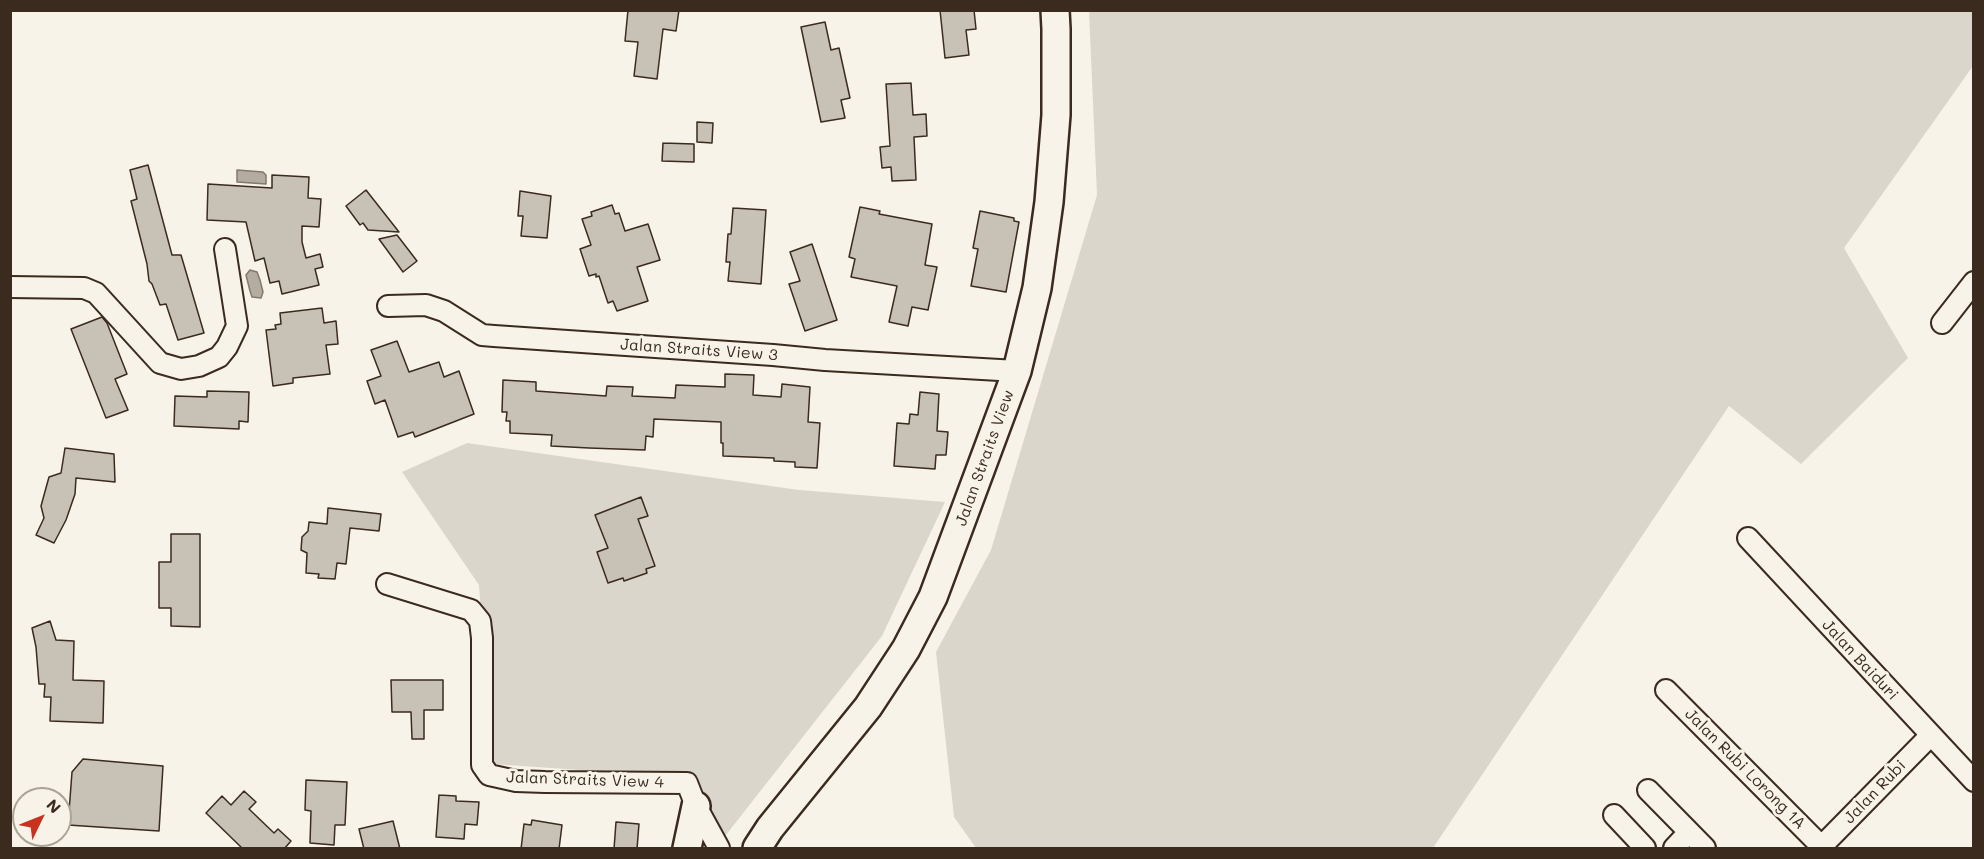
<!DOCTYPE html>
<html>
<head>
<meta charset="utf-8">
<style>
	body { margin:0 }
	#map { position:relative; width:1984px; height:859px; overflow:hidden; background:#f7f3e8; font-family:Mali,sans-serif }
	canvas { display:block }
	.frame { position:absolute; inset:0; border:12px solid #3b2a1e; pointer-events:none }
	.north { position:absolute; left:12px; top:787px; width:60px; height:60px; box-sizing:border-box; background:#f7f3e8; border:2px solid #aca397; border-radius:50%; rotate:47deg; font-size:16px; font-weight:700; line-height:24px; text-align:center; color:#3b2a1e }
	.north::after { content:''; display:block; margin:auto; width:21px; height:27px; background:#c8321e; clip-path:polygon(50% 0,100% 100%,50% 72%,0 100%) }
</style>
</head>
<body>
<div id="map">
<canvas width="1984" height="859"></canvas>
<div class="frame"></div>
<div class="north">N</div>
</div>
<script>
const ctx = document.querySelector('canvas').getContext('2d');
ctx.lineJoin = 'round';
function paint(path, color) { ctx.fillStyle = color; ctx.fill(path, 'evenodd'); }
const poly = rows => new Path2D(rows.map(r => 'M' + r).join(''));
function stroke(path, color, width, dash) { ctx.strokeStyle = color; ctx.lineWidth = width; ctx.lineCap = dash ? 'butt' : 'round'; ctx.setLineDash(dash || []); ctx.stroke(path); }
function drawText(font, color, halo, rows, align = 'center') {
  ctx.font = font + ' Mali,sans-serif'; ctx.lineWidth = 6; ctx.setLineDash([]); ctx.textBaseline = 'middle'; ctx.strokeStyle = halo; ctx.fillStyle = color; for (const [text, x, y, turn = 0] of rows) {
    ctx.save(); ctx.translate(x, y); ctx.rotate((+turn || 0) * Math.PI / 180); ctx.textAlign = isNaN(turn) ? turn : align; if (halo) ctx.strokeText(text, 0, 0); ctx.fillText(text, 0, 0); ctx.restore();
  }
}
paint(poly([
	[1089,11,1973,11,1973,66,1844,248,1908,358,1801,464,1729,406,1433,848,976,848,954,817,936,652,991,550,1097,195],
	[467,443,799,490,945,502,882,636,722,840,698,778,492,764,479,585,402,472]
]), '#dbd6cb');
const water = poly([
	[237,170,263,172,266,175,266,184,237,182,237,170],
	[250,270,257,272,260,280,263,292,261,298,252,297,250,291,246,275,250,270]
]);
paint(water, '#b4aca0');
stroke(water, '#84786c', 1.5);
const building = poly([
	[628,10,679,10,676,31,663,29,657,79,634,76,638,42,625,41,628,10],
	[940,10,974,10,976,29,966,30,969,55,945,58,940,10],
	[825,22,831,50,839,48,850,98,841,100,845,118,821,122,801,27,825,22],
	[911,83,913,115,926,114,927,136,914,137,916,180,892,181,891,167,882,168,880,147,890,146,886,84,911,83],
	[697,122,713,123,712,143,697,142,697,122],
	[663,143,694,144,694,162,662,161,663,143],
	[148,165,172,255,181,255,204,333,178,340,166,304,160,305,152,284,149,281,147,264,131,201,137,199,130,170,148,165],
	[272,175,309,177,308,198,321,199,319,227,302,226,302,242,306,258,320,254,323,267,315,269,319,285,282,294,279,281,270,283,264,258,255,261,246,222,207,220,208,184,272,188,272,175],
	[366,190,399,232,368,230,363,223,360,225,346,206,366,190],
	[520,191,551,196,547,238,521,236,523,216,518,216,520,191],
	[612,205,615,214,619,213,625,231,648,224,660,260,637,267,648,301,617,311,613,301,608,303,599,276,596,277,596,274,589,276,580,249,591,245,582,219,592,216,591,212,612,205],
	[860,207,880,211,879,214,932,224,925,265,937,267,928,310,912,307,908,326,889,322,897,286,851,277,855,259,849,257,860,207],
	[733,208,766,210,761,284,728,281,730,262,726,262,728,234,731,234,733,208],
	[980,211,1014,218,1014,221,1019,222,1006,292,971,286,978,249,973,248,980,211],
	[397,235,417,261,403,272,379,239,397,235],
	[812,244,837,320,805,331,789,284,800,281,790,252,812,244],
	[322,308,324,323,336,321,338,344,326,345,330,374,293,378,293,383,273,386,266,330,276,329,275,325,281,324,280,313,322,308],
	[102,317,107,323,127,374,115,379,128,410,106,418,71,329,102,317],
	[397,341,409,372,439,362,444,377,459,371,474,414,415,437,413,432,398,437,385,400,375,404,367,381,381,376,371,350,397,341],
	[725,374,754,375,753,395,781,397,782,384,810,387,808,422,820,423,817,468,795,467,795,462,774,461,774,458,723,456,723,443,721,443,721,422,654,419,653,437,646,436,645,450,589,448,551,446,552,435,510,433,510,421,506,421,507,412,502,412,503,380,536,382,536,391,606,396,607,386,633,387,632,396,675,398,676,385,725,387,725,374],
	[207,391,249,392,248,422,239,421,239,429,174,426,175,396,207,397,207,391],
	[920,392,939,394,937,431,948,432,946,455,936,455,935,469,894,466,897,423,909,424,910,414,918,415,920,392],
	[65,448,114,454,115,482,76,478,75,494,66,520,54,543,36,535,44,518,41,506,49,477,61,473,65,448],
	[641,497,648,516,638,519,655,566,646,569,647,573,624,581,623,578,608,583,597,552,608,548,595,515,641,497],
	[328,508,381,514,379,531,350,528,346,564,337,563,335,579,318,578,319,574,306,573,307,553,301,550,302,537,308,531,309,522,327,524,328,508],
	[171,534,200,534,200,627,171,626,171,608,159,608,159,562,171,562,171,534],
	[50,621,56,640,74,641,73,680,104,681,103,723,50,721,51,697,44,697,45,684,39,684,36,647,32,628,50,621],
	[391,680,443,680,443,710,424,710,424,739,412,739,411,712,392,712,391,680],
	[83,759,163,766,159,831,68,825,72,772,83,759],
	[306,780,347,782,345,825,335,825,334,845,310,843,311,811,305,810,306,780],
	[244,791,256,802,249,809,274,833,278,829,291,841,284,849,243,849,206,813,222,796,231,805,244,791],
	[439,795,456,796,456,801,479,802,477,825,465,824,464,839,436,837,439,795],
	[532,820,562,825,559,849,521,849,524,824,531,825,532,820],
	[393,821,400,849,364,849,359,829,393,821],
	[616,822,639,824,637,849,614,849,616,822]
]);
paint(building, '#c8c1b6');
stroke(building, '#3b2a1e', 1.5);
const street = poly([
	[10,287,84,288,96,293,160,363,181,369,199,366,219,357,227,347,237,326,225,249],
	[388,306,426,305,444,311,482,335,494,336,773,355,825,360,1017,371],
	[1942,323,1974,282],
	[1748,538,1974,781],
	[387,584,471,610,480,621,482,638,482,765,489,775,516,781,545,782,687,783,696,806,719,848],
	[1666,690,1823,848],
	[1648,790,1705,848],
	[1614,815,1645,848],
	[1674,848,1689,832],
	[1820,848,1930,736]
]);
const secondary = poly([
	[687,848,696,806],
	[757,848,770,828,868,707,906,649,933,597,1017,371,1037,288,1049,202,1056,115,1056,29,1055,10]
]);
stroke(street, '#3b2a1e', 24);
stroke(secondary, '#3b2a1e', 32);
stroke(street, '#f7f3e8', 20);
stroke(secondary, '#f7f3e8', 27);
drawText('16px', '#3b2a1e', '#f7f3e8', [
	["Jalan Straits View 3",699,350,4],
	["Jalan Straits View",985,458,-70],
	["Jalan Baiduri",1860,660,47],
	["Jalan Rubi Lorong 1A",1745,769,45],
	["Jalan Straits View 4",585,780,2],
	["Jalan Rubi",1875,792,-46]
]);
</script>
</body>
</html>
